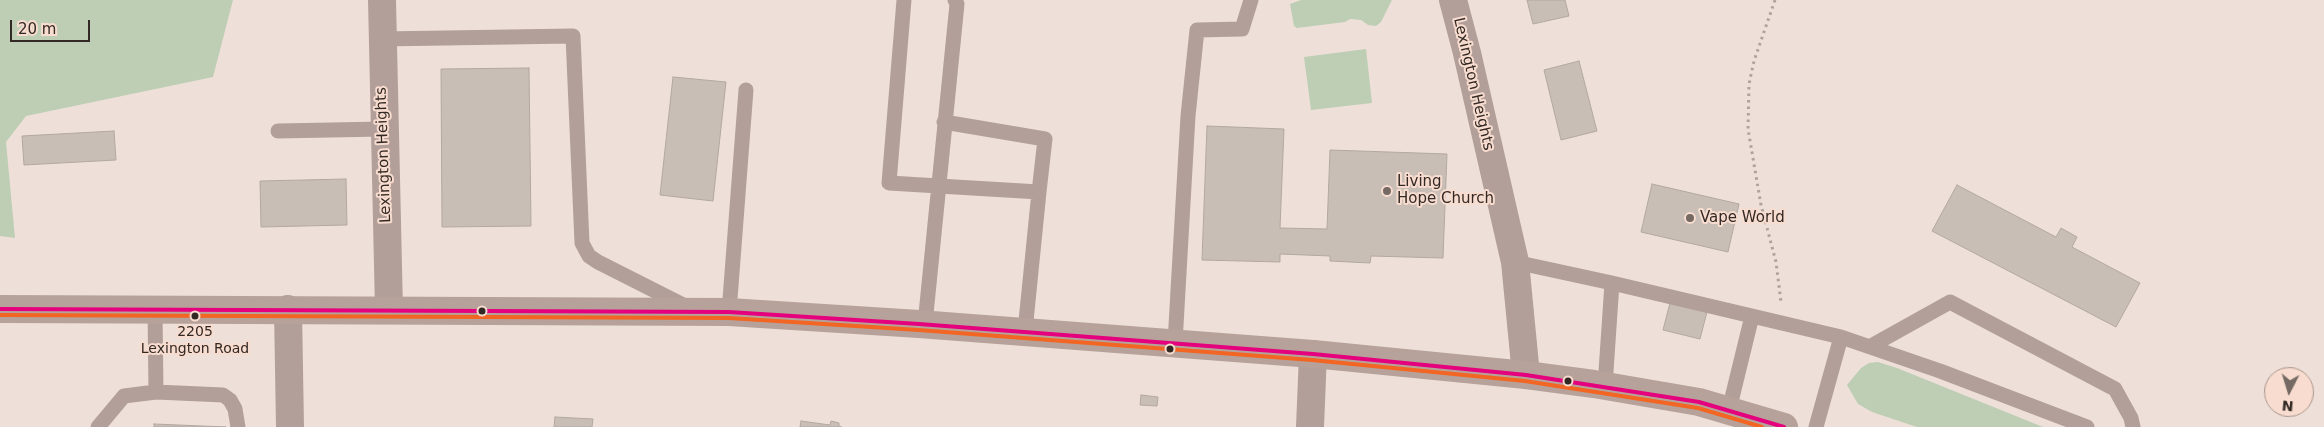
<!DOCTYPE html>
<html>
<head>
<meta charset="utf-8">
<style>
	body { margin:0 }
	#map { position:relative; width:2324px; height:427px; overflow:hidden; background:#eee0d8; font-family:"DejaVu Sans",sans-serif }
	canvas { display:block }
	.north { position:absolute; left:2264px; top:367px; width:50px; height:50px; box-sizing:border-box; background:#f7dccf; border:1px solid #a9948b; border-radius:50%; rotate:185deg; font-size:14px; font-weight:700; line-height:20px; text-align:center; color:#332924 }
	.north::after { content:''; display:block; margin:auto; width:18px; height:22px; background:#746963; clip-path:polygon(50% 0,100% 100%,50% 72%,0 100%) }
	.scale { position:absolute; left:10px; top:20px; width:80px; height:22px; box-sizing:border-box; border:2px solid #332924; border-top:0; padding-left:6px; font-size:15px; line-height:18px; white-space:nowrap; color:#332924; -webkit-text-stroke:4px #f7dccf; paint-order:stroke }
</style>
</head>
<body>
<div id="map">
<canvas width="2324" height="427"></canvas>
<div class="north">N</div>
<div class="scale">20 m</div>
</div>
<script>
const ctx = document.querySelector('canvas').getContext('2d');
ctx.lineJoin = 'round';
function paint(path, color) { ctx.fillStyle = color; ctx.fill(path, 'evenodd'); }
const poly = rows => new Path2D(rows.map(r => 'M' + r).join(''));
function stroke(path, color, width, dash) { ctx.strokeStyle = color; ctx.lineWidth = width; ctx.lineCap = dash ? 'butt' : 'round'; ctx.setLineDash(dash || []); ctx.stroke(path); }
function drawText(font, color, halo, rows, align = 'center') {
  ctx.font = font + ' "DejaVu Sans",sans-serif'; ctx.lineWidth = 4; ctx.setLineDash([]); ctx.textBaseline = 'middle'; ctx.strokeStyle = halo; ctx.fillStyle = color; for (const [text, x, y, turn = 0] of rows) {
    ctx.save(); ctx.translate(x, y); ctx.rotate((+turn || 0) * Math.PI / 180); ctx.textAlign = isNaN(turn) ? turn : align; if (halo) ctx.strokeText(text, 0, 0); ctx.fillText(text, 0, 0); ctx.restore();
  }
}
paint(poly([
	[0,0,233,0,213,77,26,116,6,142,15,238,0,236],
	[1301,0,1392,0,1381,22,1376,26,1368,25,1361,20,1350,19,1345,22,1297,28,1294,26,1290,4],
	[1366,49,1372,103,1311,110,1304,57],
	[1878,362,1897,368,2043,427,1917,427,1872,412,1858,404,1847,385,1861,368,1869,363]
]), '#bdceb5');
const building = poly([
	[1527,0,1565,0,1569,16,1533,24,1527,0],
	[1579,61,1597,131,1561,140,1544,70,1579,61],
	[529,68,531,226,442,227,441,69,529,68],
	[673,77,726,82,713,201,660,195,673,77],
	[1207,126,1284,129,1280,228,1327,229,1330,150,1447,154,1443,258,1371,256,1370,263,1330,261,1330,256,1280,254,1280,262,1202,260,1207,126],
	[114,131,116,160,24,165,22,136,114,131],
	[346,179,347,225,261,227,260,181,346,179],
	[1652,184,1739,204,1728,252,1641,232,1652,184],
	[1957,185,2056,237,2061,228,2077,237,2072,247,2140,283,2116,327,1932,231,1957,185],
	[1671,299,1708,308,1700,339,1663,330,1671,299],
	[1141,395,1158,397,1157,406,1140,405,1141,395],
	[555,417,593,419,592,427,554,427,555,417],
	[801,421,830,425,831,421,839,423,839,427,842,427,800,427,801,421],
	[154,424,226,427,154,427,154,424]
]);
paint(building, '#c8beb6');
stroke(building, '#b2a8a1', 1);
stroke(poly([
	[1775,0,1754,61,1749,84,1748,129,1761,205,1776,262,1781,302]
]), '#b0a19c', 3, [2.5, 4]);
stroke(poly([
	[904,0,889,183,1039,192,1025,331],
	[381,39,573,36,582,243,589,256,598,262,687,307],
	[944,122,1045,139,1039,192],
	[278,131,383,129],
	[1515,262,1612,283,1841,337,1940,371,2087,427],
	[729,312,746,90],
	[925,324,957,4,955,0],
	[1175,343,1188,116,1197,30,1242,29,1251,0],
	[1871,346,1950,302,2115,389,2131,418,2133,427],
	[1605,386,1612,283],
	[156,392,223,395,230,400,235,409,238,427],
	[1729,410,1752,316],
	[98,427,124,396,156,392,155,309],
	[1816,427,1841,337]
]), '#b29f9a', 15);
stroke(poly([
	[382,0,389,310],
	[1453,0,1467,53,1515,262,1526,375],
	[288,309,290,427],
	[1310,427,1313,354]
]), '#b29f9a', 28);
stroke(poly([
	[0,309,729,312,919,324,1313,354,1526,375,1594,384,1699,402,1784,427]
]), '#b6a29a', 28);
stroke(poly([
	[0,309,729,312,919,324,1313,354,1526,375,1699,402,1784,427]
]), '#e5007d', 4);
stroke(poly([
	[0,315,729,318,919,330,1312,360,1525,381,1698,408,1762,427]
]), '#f26522', 4);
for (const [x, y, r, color] of [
	[1387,191,5,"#746963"],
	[1690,218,5,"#746963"],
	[482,311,4.5,"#332924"],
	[195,316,4.5,"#332924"],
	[1170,349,4.5,"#332924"],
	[1568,381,4.5,"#332924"]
]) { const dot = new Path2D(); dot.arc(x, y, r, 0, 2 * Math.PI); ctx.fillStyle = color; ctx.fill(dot); stroke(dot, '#f7dccf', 2); }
drawText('14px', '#332924', '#f7dccf', [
	["2205",195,332],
	["Lexington Road",195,349]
]);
drawText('15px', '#332924', '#f7dccf', [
	["Lexington Heights",1473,84,77],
	["Lexington Heights",384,155,-92]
]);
drawText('15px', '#332924', '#f7dccf', [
	["Living",1397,182],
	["Hope Church",1397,199],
	["Vape World",1700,218]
], 'left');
</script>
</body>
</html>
